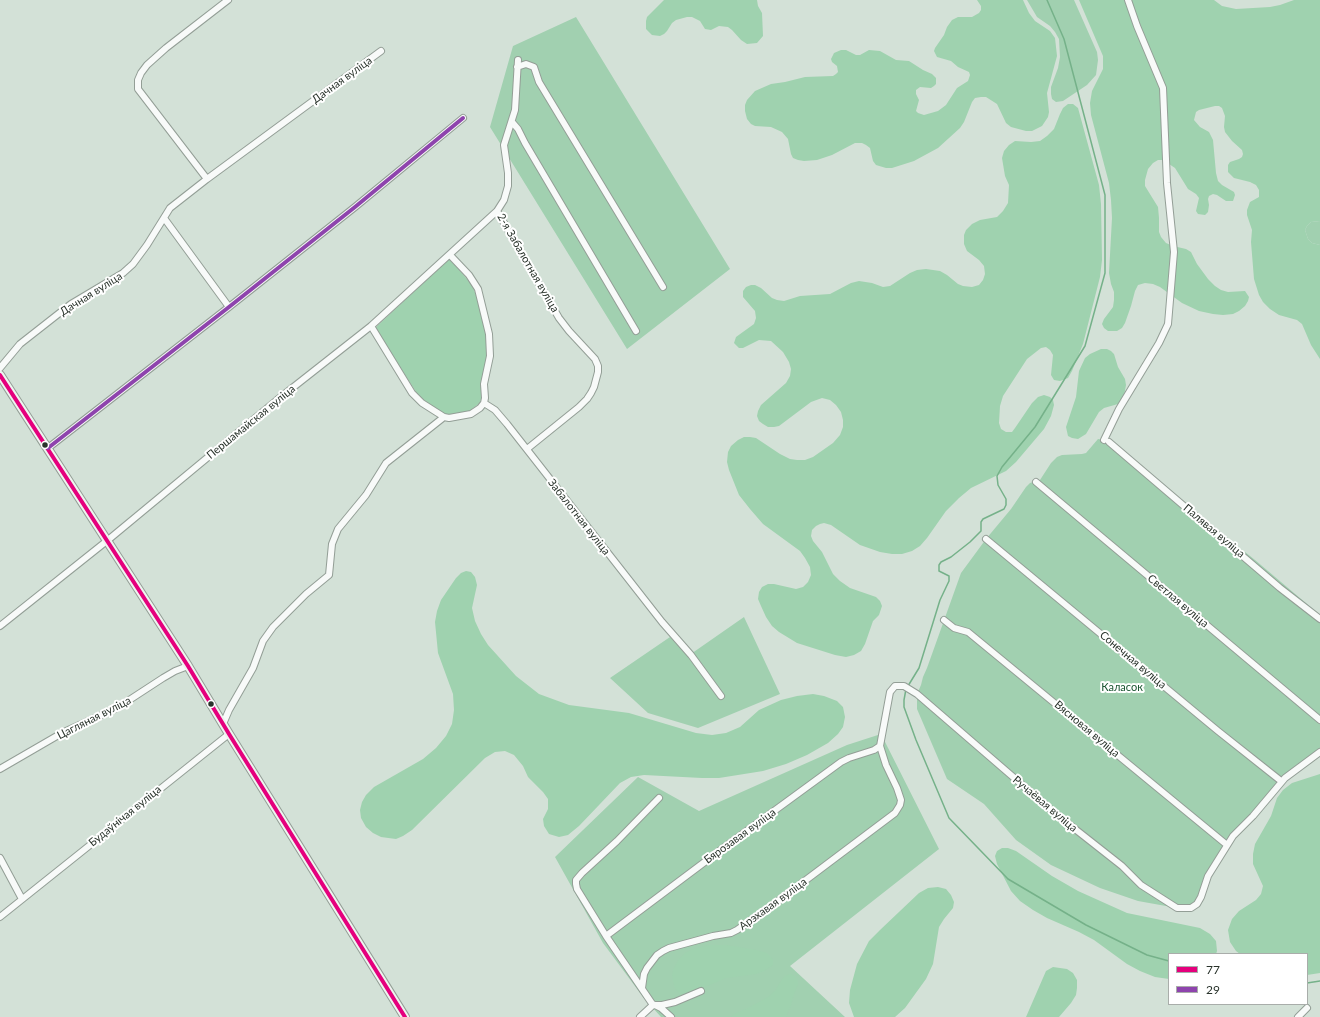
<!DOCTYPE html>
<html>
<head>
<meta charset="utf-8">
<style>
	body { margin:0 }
	#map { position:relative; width:1320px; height:1017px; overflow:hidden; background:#d3e1d7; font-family:Lato,sans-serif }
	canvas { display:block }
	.legend { position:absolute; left:1168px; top:953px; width:140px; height:52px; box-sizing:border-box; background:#fff; border:1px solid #a9adaa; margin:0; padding:5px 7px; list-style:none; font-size:12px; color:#29332b }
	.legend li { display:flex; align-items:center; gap:8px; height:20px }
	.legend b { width:20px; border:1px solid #a9adaa }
</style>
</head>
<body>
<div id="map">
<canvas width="1320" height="1017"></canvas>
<ul class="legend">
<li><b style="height:5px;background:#e5007d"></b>77</li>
<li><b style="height:5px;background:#8e44ad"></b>29</li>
</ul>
</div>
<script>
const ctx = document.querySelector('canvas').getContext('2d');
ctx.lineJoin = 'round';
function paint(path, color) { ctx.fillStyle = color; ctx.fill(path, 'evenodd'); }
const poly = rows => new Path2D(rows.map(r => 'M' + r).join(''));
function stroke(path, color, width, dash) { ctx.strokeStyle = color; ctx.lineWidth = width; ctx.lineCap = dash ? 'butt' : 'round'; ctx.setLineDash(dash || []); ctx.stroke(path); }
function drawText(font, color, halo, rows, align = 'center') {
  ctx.font = font + ' Lato,sans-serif'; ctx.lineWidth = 4; ctx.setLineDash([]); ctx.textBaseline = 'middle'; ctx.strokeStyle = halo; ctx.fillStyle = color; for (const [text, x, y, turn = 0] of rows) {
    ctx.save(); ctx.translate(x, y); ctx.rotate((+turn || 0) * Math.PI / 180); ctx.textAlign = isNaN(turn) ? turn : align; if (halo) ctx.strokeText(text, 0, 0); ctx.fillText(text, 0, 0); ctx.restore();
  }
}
paint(poly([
	[1027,0,1074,0,1097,52,1098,60,1096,75,1087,85,1063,101,1056,102,1052,99,1051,94,1051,87,1058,68,1060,57,1059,39,1055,32,1050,26,1037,17],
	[576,17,730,269,627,349,490,127,513,46],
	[1320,221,1320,245,1312,243,1308,239,1305,230,1307,226,1311,222],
	[1098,439,1104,440,1109,442,1255,560,1320,615,1320,752,1285,778,1227,845,1197,904,1177,908,1138,901,1100,888,1051,865,1016,840,984,804,947,779,917,709,917,694,921,685,923,677,927,668,961,573,986,539,1011,509,1026,487,1030,483,1040,480,1051,463,1057,457,1062,455,1082,454,1086,453],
	[744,617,780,694,698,728,648,713,610,678,670,637,688,656],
	[881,734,939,849,790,966,845,1017,661,1017,643,997,603,943,555,857,638,777,699,811,847,745]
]), '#a1d0b0');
paint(poly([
	[664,0,757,0,758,6,762,13,763,36,757,43,747,44,741,40,732,30,728,27,719,26,711,30,705,29,700,21,692,17,687,17,676,20,672,23,667,31,664,34,660,36,652,35,646,29,646,21,647,17],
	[977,0,1023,0,1029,13,1035,21,1050,31,1055,38,1057,56,1047,93,1049,112,1048,117,1042,126,1032,131,1026,131,1011,127,1006,123,997,104,986,97,981,97,975,98,972,102,964,122,960,128,938,148,914,161,892,168,886,168,876,165,873,161,870,148,866,145,862,143,855,143,832,155,817,160,804,161,798,160,793,158,791,154,788,139,782,132,771,127,755,126,751,124,747,119,745,111,745,105,747,100,755,91,771,84,785,82,805,77,833,76,836,74,838,72,837,66,832,62,831,59,834,53,841,50,846,50,856,55,860,55,869,50,880,51,896,60,909,61,923,70,932,74,936,78,936,84,934,86,931,88,920,87,916,90,916,94,919,100,916,111,918,113,924,115,938,111,946,105,957,88,968,81,970,75,969,72,958,67,951,61,937,57,934,51,935,48,944,35,947,27,952,20,958,17,972,17,979,13,981,10,981,6],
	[1079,0,1214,0,1222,6,1236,9,1270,7,1280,5,1294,0,1320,0,1320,221,1311,222,1307,226,1305,230,1308,239,1312,243,1320,245,1320,359,1311,345,1302,324,1297,320,1279,315,1270,309,1263,302,1259,295,1254,279,1251,242,1252,230,1247,215,1247,210,1250,202,1259,197,1259,190,1256,185,1250,182,1234,178,1228,172,1228,165,1230,162,1239,159,1242,157,1243,154,1242,150,1232,141,1225,132,1224,127,1225,116,1222,108,1219,106,1215,106,1199,110,1196,112,1194,120,1200,127,1209,132,1213,140,1216,173,1218,181,1222,185,1234,192,1235,195,1233,201,1226,201,1217,195,1213,194,1209,196,1208,199,1209,205,1208,212,1205,215,1198,214,1196,211,1199,198,1196,194,1188,189,1175,168,1163,160,1158,160,1153,163,1148,169,1145,180,1145,186,1158,207,1159,218,1159,232,1161,237,1166,243,1173,246,1186,249,1191,252,1197,264,1208,279,1215,286,1221,290,1228,292,1245,291,1249,297,1248,301,1245,306,1239,311,1233,314,1223,315,1213,314,1199,311,1182,303,1160,287,1153,284,1145,283,1138,285,1135,291,1131,306,1125,323,1122,328,1117,331,1108,331,1104,328,1102,324,1104,319,1113,307,1114,300,1114,292,1111,284,1109,273,1112,218,1111,200,1109,183,1091,115,1090,103,1092,91,1103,69,1103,56],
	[1068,104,1073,104,1078,108,1099,185,1101,204,1102,260,1100,277,1083,344,1072,371,1068,378,1060,381,1054,380,1051,375,1053,355,1050,350,1046,347,1041,348,1027,359,1003,396,1000,406,999,423,1001,429,1006,432,1012,432,1015,428,1032,403,1038,397,1044,395,1050,397,1053,400,1054,405,1051,416,1044,429,1016,462,1006,471,971,488,959,498,946,511,927,538,920,546,912,551,902,554,892,554,880,552,860,545,831,525,824,523,820,524,816,526,812,530,811,536,813,541,822,552,833,574,840,581,850,588,876,597,880,601,882,606,879,615,873,621,865,644,861,651,854,655,846,657,835,655,797,643,779,632,772,626,766,617,761,606,758,599,759,592,762,587,768,584,774,584,796,589,803,587,808,582,811,575,810,567,805,558,800,551,763,524,750,509,739,495,729,470,727,462,728,452,731,446,738,440,744,437,750,437,756,438,780,454,790,459,797,460,805,460,813,457,833,443,840,435,843,427,843,420,841,412,836,405,830,400,822,398,811,402,779,426,774,427,768,427,763,424,759,421,757,416,758,411,761,405,786,383,790,376,791,369,789,362,783,352,771,341,759,340,743,348,739,348,734,343,736,337,754,324,756,318,755,311,743,297,743,291,746,287,751,285,755,285,761,288,772,298,777,300,784,301,800,296,830,294,851,283,859,281,872,283,883,287,890,286,910,273,917,270,926,269,940,271,947,275,958,284,963,286,972,287,979,285,983,280,985,274,984,266,979,260,967,251,964,244,964,235,966,230,972,224,980,220,997,217,1003,211,1008,203,1009,185,1005,176,1002,158,1004,151,1009,145,1015,141,1031,142,1040,141,1047,136,1054,129,1060,114,1063,108],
	[450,259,472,285,480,305,485,325,488,348,488,356,482,380,482,395,480,403,468,412,453,416,445,414,434,408,418,395,375,328,448,260],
	[1101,349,1107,349,1111,351,1114,354,1118,367,1125,379,1126,385,1124,396,1118,404,1104,408,1099,412,1086,434,1078,439,1072,438,1068,436,1066,427,1076,397,1079,371,1085,358,1090,354],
	[466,571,471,572,475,577,477,585,472,608,475,621,481,634,488,645,516,676,539,694,569,705,629,713,696,733,712,735,726,733,740,727,759,710,781,700,797,696,813,694,824,696,837,701,843,707,845,717,843,727,838,734,828,743,807,755,786,764,763,771,719,778,702,778,644,775,631,777,620,783,579,826,568,835,559,837,549,834,544,826,543,819,548,809,548,799,543,792,528,777,523,766,514,755,505,751,495,752,485,758,412,830,403,836,396,839,381,837,373,833,366,827,361,818,360,810,362,802,366,795,374,787,423,759,436,748,446,736,452,724,454,710,453,694,438,653,435,622,437,611,441,600,456,578,461,573],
	[1320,774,1320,973,1307,975,1307,954,1240,954,1236,951,1230,942,1228,930,1232,919,1239,911,1256,900,1261,894,1263,886,1253,864,1253,854,1255,844,1271,816,1277,798,1283,790,1292,783],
	[1002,848,1008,848,1016,851,1052,876,1078,891,1127,913,1200,928,1210,934,1216,941,1217,951,1216,954,1169,954,1169,979,1155,977,1140,971,1127,964,1094,940,1079,932,1047,918,1033,910,1020,901,1011,891,997,864,995,856,997,851],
	[938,887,946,889,951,895,954,902,953,908,944,919,939,927,933,964,926,979,905,1008,895,1017,854,1017,849,1003,850,990,857,964,869,941,880,930,919,893,928,888],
	[709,945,727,945,756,950,767,953,771,957,773,960,773,965,764,971,756,974,726,978,688,994,683,994,679,993,675,988,673,981,672,975,674,968,679,959,685,953,693,949],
	[1053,967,1067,969,1073,973,1077,980,1077,988,1076,995,1071,1003,1059,1017,1026,1017,1046,971],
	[790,974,795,976,797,980,798,984,794,994,791,1005,786,1017,731,1017,734,1014,750,1007,768,997,775,991,782,979,785,976]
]), '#9fd2af');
stroke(poly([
	[908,686,919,668,940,600,949,581,949,576,939,571,939,565,941,562,951,557,970,542,981,531,981,522,983,519,1004,509,1006,505,1006,499,998,485,997,476,1002,467,1035,427,1085,346,1105,273,1105,195,1064,39,1047,0],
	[906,689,904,700,904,707,916,740,949,818,1008,879,1086,925,1147,955,1169,961],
	[1307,983,1320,981]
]), '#75b189', 1.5);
const street = poly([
	[517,67,526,64,534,67,539,82,663,287],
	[512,122,518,129,525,143,636,331],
	[207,179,138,89,138,80,141,73,147,65,166,48,228,0],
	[497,211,559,318,569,331,595,359,598,366,598,372,594,387,591,393,587,399,579,407,527,449],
	[164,218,229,307],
	[371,326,412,393,422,403,444,417,449,418,471,414,480,408,484,403,485,398,484,384,490,356,489,334,478,289,469,275,450,255],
	[0,368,20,344,71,304,123,273,133,264,147,245,170,208,207,179,381,51],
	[484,403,495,410,507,424,662,622,691,655,721,696],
	[1104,440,1119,409,1159,343,1168,324,1174,252,1167,183,1163,88,1137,26,1128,0],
	[1109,442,1280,588,1320,619],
	[48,448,229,307,355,207,463,118],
	[1036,482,1320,720],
	[986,539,1218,731,1281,781],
	[944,620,954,628,968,632,1227,845],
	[0,626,108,540,277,400,371,326,497,211,504,200,508,186,508,173,504,145,515,110,518,60],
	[223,724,229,710,253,668,263,641,273,627,306,594,329,575,332,544,338,529,366,495,386,463,444,417],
	[0,769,62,733,117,708,163,678,175,671,188,666],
	[0,858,22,899],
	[0,917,229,734],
	[606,936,722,849,841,762,849,758,874,750,880,746],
	[642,988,644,974,647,968,657,955,663,951,669,948,713,936,731,933,737,930,774,904,895,813,900,805,901,800,897,788,886,765,880,746,890,692,895,686,904,686,917,694,1056,814,1122,866,1141,885,1177,908,1191,908,1197,904,1201,897,1208,876,1233,836,1253,816,1285,778,1320,752],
	[653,1005,606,936,577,889,576,884,576,880,582,873,617,841,659,798],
	[653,1005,662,1005,675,1002,701,991],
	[655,1005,661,1008,671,1017],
	[640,1017,653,1005],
	[1298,1017,1307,1008]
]);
const secondary = poly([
	[0,375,188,666,229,734,405,1017]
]);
stroke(street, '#939e96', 8);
stroke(secondary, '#939e96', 10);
stroke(street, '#f8faf9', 6);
stroke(secondary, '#eff4f0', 8);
stroke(poly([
	[0,375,188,666,229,734,405,1017]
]), '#e5007d', 4);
stroke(poly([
	[48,448,229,307,355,207,463,118]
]), '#8e44ad', 4);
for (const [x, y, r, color] of [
	[45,445,3.5,"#29332b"],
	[211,704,3.5,"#29332b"]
]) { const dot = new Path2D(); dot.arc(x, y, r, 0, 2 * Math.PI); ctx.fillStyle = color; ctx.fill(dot); stroke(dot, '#fff', 1.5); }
drawText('11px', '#29332b', '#fff', [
	["Дачная вуліца",342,80,-36],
	["2-я Забалотная вуліца",528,263,60],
	["Дачная вуліца",91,294,-32],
	["Першамайская вуліца",251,422,-39],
	["Забалотная вуліца",579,517,52],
	["Палявая вуліца",1214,531,40],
	["Светлая вуліца",1178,601,40],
	["Сонечная вуліца",1133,660,40],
	["Цагляная вуліца",94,718,-27],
	["Вясновая вуліца",1087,729,40],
	["Ручаёвая вуліца",1045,804,40],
	["Будаўнічая вуліца",125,816,-39],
	["Бярозавая вуліца",740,836,-36],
	["Арэхавая вуліца",773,904,-36]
]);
drawText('11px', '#18532f', '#fff', [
	["Каласок",1122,687]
]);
</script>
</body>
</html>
